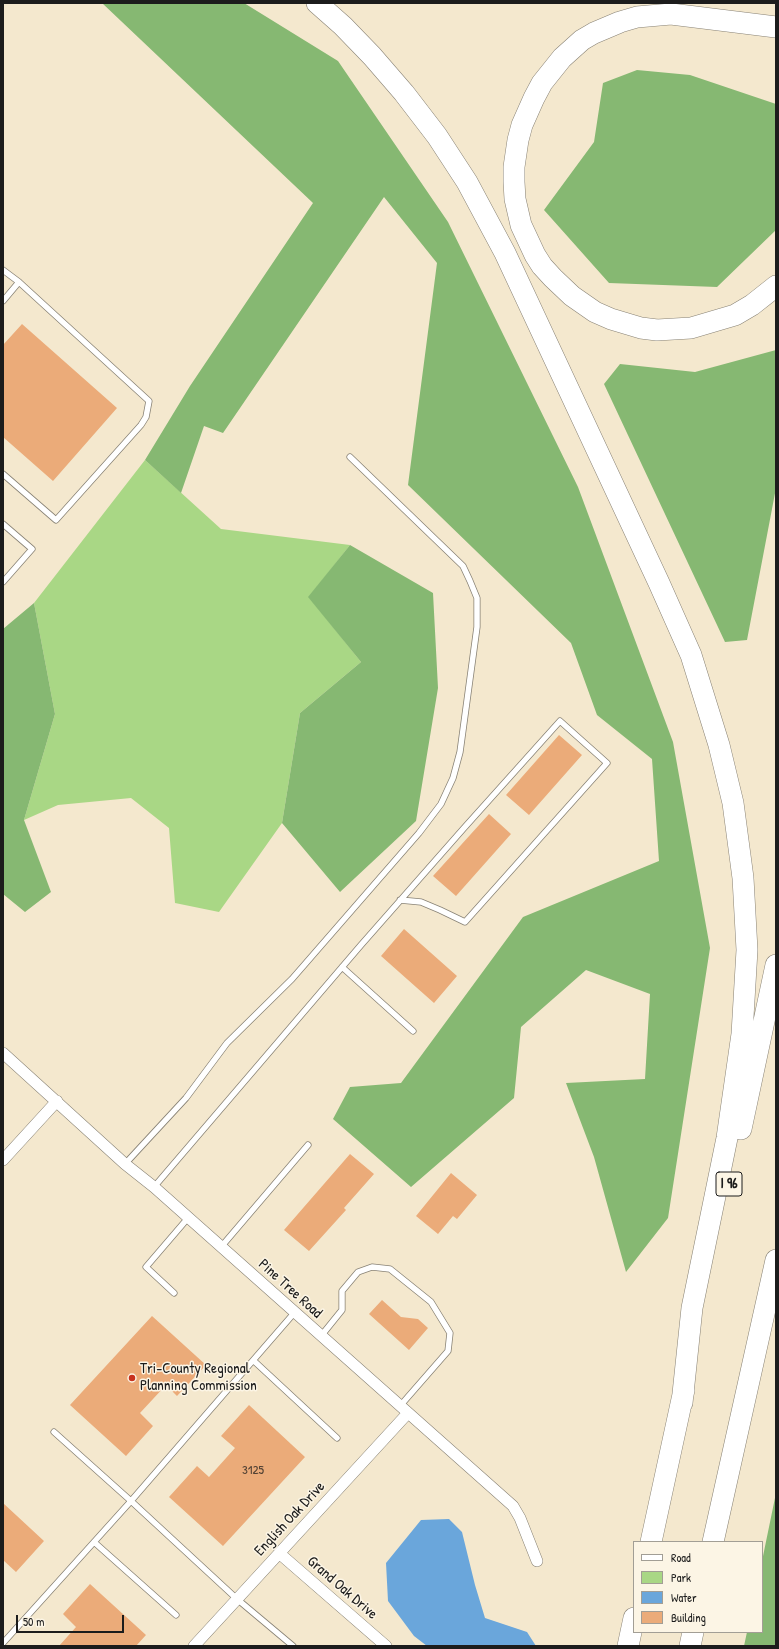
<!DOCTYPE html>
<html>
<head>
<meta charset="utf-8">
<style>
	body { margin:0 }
	#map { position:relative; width:779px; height:1649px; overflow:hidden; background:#f4e8ce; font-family:"Patrick Hand",sans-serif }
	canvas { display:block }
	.frame { position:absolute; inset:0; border:4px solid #1c1c1c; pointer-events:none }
	.legend { position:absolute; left:633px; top:1541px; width:130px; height:92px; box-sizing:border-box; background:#fcf5e5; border:1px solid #a29e95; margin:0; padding:5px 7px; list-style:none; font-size:12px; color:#1c1c1c }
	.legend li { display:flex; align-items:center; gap:8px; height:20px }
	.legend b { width:20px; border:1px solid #a29e95 }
	.scale { position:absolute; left:16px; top:1615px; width:108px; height:18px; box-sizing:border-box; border:2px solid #1c1c1c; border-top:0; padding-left:5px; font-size:12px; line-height:14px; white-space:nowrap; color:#1c1c1c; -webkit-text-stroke:3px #fcf5e5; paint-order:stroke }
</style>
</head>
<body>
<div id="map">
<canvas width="779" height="1649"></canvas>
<div class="frame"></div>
<ul class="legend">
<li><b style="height:5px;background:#fff"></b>Road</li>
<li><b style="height:11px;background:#a9d785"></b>Park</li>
<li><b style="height:11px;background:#6aa6db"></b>Water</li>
<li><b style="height:11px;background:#ebab79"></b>Building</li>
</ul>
<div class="scale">50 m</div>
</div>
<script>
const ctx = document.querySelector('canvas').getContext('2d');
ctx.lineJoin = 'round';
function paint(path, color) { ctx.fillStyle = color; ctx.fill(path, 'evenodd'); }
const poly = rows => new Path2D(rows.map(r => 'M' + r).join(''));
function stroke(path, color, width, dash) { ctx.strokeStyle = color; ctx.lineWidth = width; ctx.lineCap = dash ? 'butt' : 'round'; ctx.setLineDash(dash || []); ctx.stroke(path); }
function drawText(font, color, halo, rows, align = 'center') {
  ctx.font = font + ' "Patrick Hand",sans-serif'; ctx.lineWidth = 3; ctx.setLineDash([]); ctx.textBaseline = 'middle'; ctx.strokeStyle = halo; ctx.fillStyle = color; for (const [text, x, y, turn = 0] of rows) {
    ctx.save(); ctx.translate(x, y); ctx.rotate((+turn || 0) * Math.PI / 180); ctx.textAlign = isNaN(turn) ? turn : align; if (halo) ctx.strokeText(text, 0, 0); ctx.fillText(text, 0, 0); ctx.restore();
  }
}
paint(poly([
	[145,460,221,529,350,545,309,597,361,662,300,713,282,823,219,912,175,903,169,828,131,798,58,805,24,820,55,714,34,603]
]), '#a9d785');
paint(poly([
	[102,3,244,3,338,61,448,222,578,487,673,742,710,948,668,1218,626,1272,594,1157,566,1083,645,1079,650,994,586,970,521,1027,514,1098,411,1187,333,1119,350,1087,401,1083,523,917,659,861,652,759,597,715,571,643,408,485,437,263,384,197,223,433,204,426,181,493,145,460,190,386,313,203],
	[637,70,690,75,776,104,776,230,717,287,609,283,544,210,594,142,603,83],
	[776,350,776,488,747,640,725,642,604,384,620,364,695,372],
	[350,545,433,593,438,688,416,821,340,892,282,823,300,713,361,662,308,597],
	[34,603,55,714,24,820,51,892,25,912,3,894,3,629],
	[776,1493,776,1646,744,1646,747,1632,762,1632,762,1561]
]), '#86b872');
paint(poly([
	[449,1519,462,1532,475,1585,485,1618,527,1632,536,1646,427,1646,414,1636,388,1601,386,1563,421,1520]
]), '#6aa6db');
paint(poly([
	[22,324,117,408,53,481,3,437,3,345],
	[559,735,582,755,529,815,506,795],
	[489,814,511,834,456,896,433,876],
	[404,929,457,976,434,1003,381,956],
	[350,1154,374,1174,344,1208,346,1210,309,1251,284,1230],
	[451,1173,477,1195,457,1219,453,1216,438,1234,416,1216],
	[382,1300,401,1317,418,1319,428,1328,409,1350,369,1314],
	[152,1316,206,1365,177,1396,166,1385,140,1413,153,1426,126,1456,70,1405],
	[249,1405,305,1457,223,1546,169,1497,197,1466,209,1477,235,1448,221,1436],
	[3,1503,44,1541,16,1572,3,1560],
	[90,1584,146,1635,136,1646,59,1646,76,1627,63,1614]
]), '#ebab79');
const lane = poly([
	[3,270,19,282,149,401,146,417,141,425,56,520,3,474],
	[3,301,19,282],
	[3,524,32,549,3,582],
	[342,967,413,1031],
	[125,1164,186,1098,227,1043,292,979,419,833,441,804,453,778,460,752,477,627,477,598,470,581,463,566,350,457],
	[154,1187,361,945,464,828,560,721,607,763,465,922,440,910,421,902,400,900],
	[221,1247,308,1145],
	[174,1293,146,1267,188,1218],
	[321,1336,342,1310,342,1291,358,1272,372,1267,390,1269,431,1302,450,1333,448,1351,400,1406],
	[254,1361,337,1438],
	[94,1542,176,1615],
	[3,1643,131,1501,54,1432],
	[293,1646,237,1599,131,1501,295,1312]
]);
const street = poly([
	[3,1053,125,1164,154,1187,513,1506,520,1518,537,1561],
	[3,1160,57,1101],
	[279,1553,386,1646],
	[194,1646,408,1413]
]);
const highway = poly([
	[317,3,343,26,372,56,404,93,437,136,467,182,505,253,659,583,691,655,719,745,733,803,743,878,747,950,742,1034,727,1138,692,1308,682,1403],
	[776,27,671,14,637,17,620,22,594,33,582,40,562,58,542,83,534,98,522,125,518,140,514,167,514,182,515,199,521,225,535,255,542,266,553,278,572,296,595,312,611,319,641,328,657,330,691,328,735,315,752,305,776,286],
	[741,1129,776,965],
	[651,1542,684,1390],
	[713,1542,776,1260],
	[628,1646,634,1618],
	[690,1646,693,1632]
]);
stroke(lane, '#888275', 7);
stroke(street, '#888275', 12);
stroke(highway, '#888275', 22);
stroke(lane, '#fff', 5.5);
stroke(street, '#fff', 11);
stroke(highway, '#fff', 21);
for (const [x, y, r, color] of [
	[132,1378,4,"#c8321e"]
]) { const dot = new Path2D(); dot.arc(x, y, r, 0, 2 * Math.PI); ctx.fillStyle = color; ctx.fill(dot); stroke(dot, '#fcf5e5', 1.5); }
drawText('13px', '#504033', null, [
	["3125",253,1471]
]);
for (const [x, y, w] of [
	[729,1184,26]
]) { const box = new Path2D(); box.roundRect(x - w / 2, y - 12, w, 24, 3); ctx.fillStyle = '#fcf5e5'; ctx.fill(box); stroke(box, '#1c1c1c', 1); }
drawText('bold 14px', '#1c1c1c', null, [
	["I 96",729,1184]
]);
drawText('15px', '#1c1c1c', '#fcf5e5', [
	["Pine Tree Road",290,1289,42],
	["English Oak Drive",290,1519,-47],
	["Grand Oak Drive",342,1588,41]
]);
drawText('15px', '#1c1c1c', '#fcf5e5', [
	["Tri-County Regional",140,1369],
	["Planning Commission",140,1386]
], 'left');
</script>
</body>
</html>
